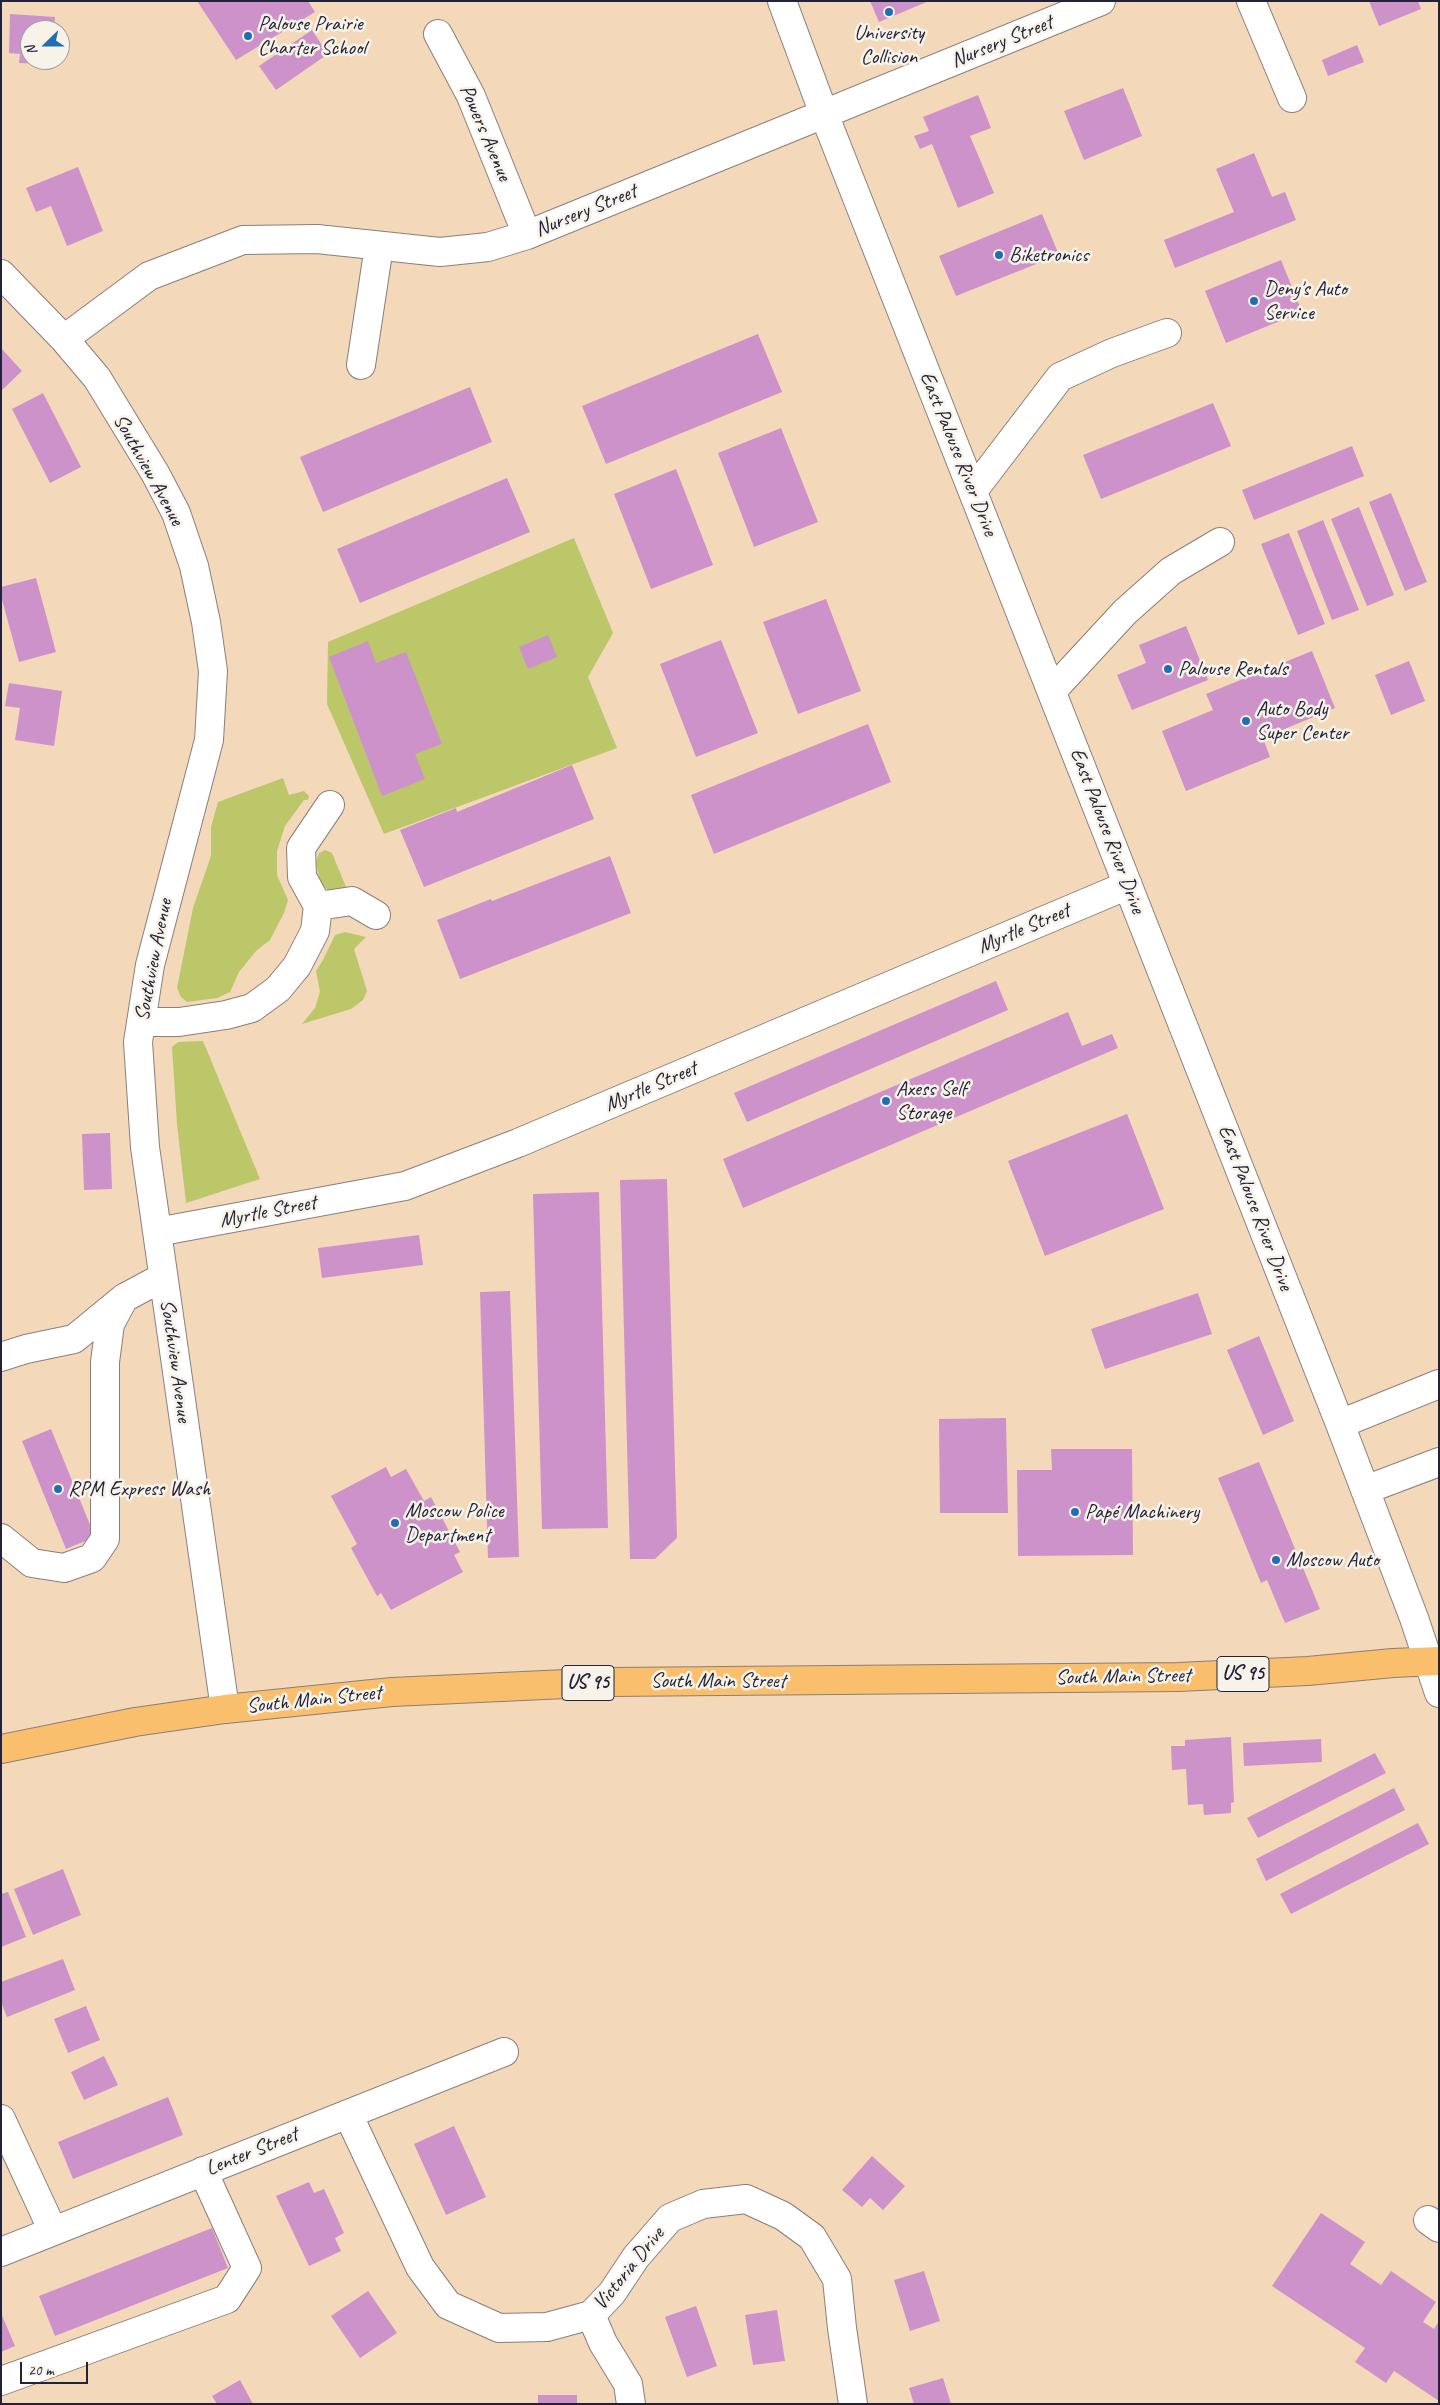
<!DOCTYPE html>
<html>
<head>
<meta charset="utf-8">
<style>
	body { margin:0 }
	#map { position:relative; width:1440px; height:2405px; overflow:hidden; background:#f3d9ba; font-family:Caveat,sans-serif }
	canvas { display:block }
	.frame { position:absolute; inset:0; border:2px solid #22223b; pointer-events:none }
	.north { position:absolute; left:20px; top:20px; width:50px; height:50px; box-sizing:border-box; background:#f7f3e8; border:1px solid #a29fa3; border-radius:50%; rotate:248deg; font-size:14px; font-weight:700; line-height:20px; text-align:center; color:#22223b }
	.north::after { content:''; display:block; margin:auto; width:18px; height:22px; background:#1f6fb2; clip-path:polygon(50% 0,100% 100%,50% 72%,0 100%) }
	.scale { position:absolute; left:20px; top:2362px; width:68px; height:22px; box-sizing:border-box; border:2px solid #22223b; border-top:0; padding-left:6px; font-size:15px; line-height:18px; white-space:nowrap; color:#22223b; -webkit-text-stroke:4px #f7f3e8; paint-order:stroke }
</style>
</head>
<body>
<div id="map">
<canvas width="1440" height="2405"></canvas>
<div class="frame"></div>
<div class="north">N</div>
<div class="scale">20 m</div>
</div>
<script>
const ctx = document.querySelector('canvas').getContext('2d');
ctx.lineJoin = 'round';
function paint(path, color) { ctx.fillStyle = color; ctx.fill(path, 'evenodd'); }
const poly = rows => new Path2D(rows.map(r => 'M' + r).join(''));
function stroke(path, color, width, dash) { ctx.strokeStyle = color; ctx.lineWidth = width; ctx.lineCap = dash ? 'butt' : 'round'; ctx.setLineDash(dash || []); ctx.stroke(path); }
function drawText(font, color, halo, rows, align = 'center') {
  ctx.font = font + ' Caveat,sans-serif'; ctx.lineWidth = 5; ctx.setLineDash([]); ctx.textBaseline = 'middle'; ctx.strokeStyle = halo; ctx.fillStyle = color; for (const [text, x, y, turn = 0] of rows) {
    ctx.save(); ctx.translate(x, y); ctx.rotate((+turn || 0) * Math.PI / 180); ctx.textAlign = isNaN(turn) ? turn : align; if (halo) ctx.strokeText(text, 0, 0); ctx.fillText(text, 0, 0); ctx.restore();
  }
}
paint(poly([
	[574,538,613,633,588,677,617,748,384,834,327,704,328,642],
	[283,778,289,795,304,791,309,796,308,800,304,800,285,826,277,851,277,875,288,900,284,913,270,940,256,951,239,972,230,992,217,998,187,1002,181,997,177,988,193,908,211,856,211,827,218,802],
	[325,850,332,853,346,887,343,891,332,893,320,883,316,862,319,853],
	[345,932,366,937,354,949,367,991,363,1000,351,1009,302,1024,315,1008,320,992,316,971,323,960,335,935],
	[203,1041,260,1179,186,1203,177,1124,172,1047,178,1042]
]), '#bbc769');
paint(poly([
	[197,1,308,1,315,12,236,60],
	[870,1,929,1,879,22],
	[1369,1,1418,1,1421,9,1379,26],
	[10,14,55,17,54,30,30,30,30,60,45,60,45,64,19,63,20,54,9,53],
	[312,30,328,54,276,90,259,66],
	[1357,45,1364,62,1328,76,1322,60],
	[1123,88,1142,136,1084,160,1064,111],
	[978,95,991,128,970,136,994,193,958,208,932,144,920,149,914,136,929,131,923,117],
	[1254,153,1272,197,1285,192,1296,220,1175,268,1164,240,1234,212,1216,169],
	[78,167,103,231,67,246,51,206,36,212,26,188],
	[1042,214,1059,255,956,296,939,256],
	[1281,260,1302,312,1226,343,1205,291],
	[758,334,782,392,606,464,582,406],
	[1,348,22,371,1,391],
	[470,387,492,442,323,512,300,457],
	[43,393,81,467,50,483,12,409],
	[1213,403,1231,446,1101,499,1083,455],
	[781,428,818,522,754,547,718,453],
	[1352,446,1364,476,1254,520,1242,490],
	[676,469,713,565,651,589,614,494],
	[507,478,530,532,360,603,337,549],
	[1391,493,1427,582,1405,591,1369,502],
	[1359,507,1394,595,1367,606,1331,519],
	[1323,520,1359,610,1332,620,1297,531],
	[1289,533,1325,624,1298,635,1261,544],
	[36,578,56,652,19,662,1,596,1,587],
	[826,599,861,691,798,714,763,622],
	[1186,626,1208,680,1132,710,1117,675,1146,663,1139,645],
	[548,635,557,657,528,669,519,647],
	[721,640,758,733,696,757,660,664],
	[368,641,376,663,406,652,442,744,415,754,425,779,382,796,329,657],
	[1312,651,1335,708,1263,738,1270,757,1186,791,1162,731,1213,710,1206,694],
	[1409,661,1425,701,1391,715,1375,675],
	[9,683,62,691,54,746,15,740,20,708,5,706],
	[868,724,891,782,714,854,691,795],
	[572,765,594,819,424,887,400,830,456,808,457,812],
	[610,856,631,913,460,979,437,920,491,899,492,901],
	[996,981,1008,1010,747,1122,734,1093],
	[1068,1012,1082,1046,1112,1034,1118,1048,743,1208,723,1159],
	[1127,1114,1164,1209,1045,1256,1008,1161],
	[110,1133,112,1189,84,1190,82,1134],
	[667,1179,677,1538,655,1559,630,1559,620,1180],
	[599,1192,608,1528,542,1529,533,1194],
	[419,1235,423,1265,322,1278,318,1248],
	[510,1291,519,1557,488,1558,480,1292],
	[1198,1293,1212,1334,1105,1369,1091,1329],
	[1259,1336,1294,1421,1263,1435,1227,1350],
	[1006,1418,1008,1513,940,1513,939,1419],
	[51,1429,95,1537,66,1549,22,1441],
	[1051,1449,1132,1449,1133,1555,1018,1556,1017,1470,1052,1470],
	[1259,1462,1320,1609,1285,1623,1267,1580,1261,1583,1218,1478],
	[386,1467,391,1477,406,1469,424,1501,431,1497,460,1552,454,1555,463,1572,391,1610,381,1593,377,1596,351,1548,357,1544,331,1496],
	[1231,1737,1234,1802,1231,1803,1231,1813,1204,1815,1203,1804,1188,1805,1186,1769,1172,1770,1171,1746,1185,1746,1185,1740],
	[1321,1739,1322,1762,1244,1766,1243,1743],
	[1375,1753,1386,1773,1258,1838,1247,1818],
	[1394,1788,1405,1810,1266,1881,1256,1859],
	[1418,1823,1429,1844,1291,1914,1280,1894],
	[63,1869,81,1915,33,1935,14,1889],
	[8,1892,26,1937,1,1947,1,1894],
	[63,1959,75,1990,7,2017,1,2002,1,1982],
	[86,2006,100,2040,68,2053,54,2019],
	[104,2056,118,2085,84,2100,71,2072],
	[168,2097,183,2135,73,2179,58,2142],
	[454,2126,486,2197,446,2215,414,2144],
	[872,2156,905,2186,883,2210,870,2198,862,2207,842,2190],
	[309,2182,314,2193,324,2189,344,2233,335,2238,341,2251,309,2266,276,2196],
	[1321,2213,1365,2242,1350,2264,1381,2285,1391,2271,1436,2302,1423,2322,1434,2329,1439,2321,1439,2401,1394,2371,1386,2383,1355,2362,1365,2348,1272,2286],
	[212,2228,228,2268,55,2336,39,2296],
	[924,2271,940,2321,910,2331,894,2280],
	[368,2291,397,2333,360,2358,331,2316],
	[696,2306,717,2366,687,2377,665,2317],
	[777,2310,785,2361,753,2365,745,2315],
	[1,2313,15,2346,1,2352],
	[943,2378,951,2404,914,2404,909,2388],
	[240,2380,253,2404,217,2404,212,2396],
	[538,2395,577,2395,577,2404,538,2404]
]), '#ce92cb');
const minor = poly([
	[782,1,824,114,1340,1424,1414,1618,1439,1693],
	[1251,1,1292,98],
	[438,34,471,96,527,235],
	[1,274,64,339,97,378,155,473,176,513,194,566,206,622,213,671,209,740,150,965,138,1042,145,1147,225,1709],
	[64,339,149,276,243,240,317,239,440,252,488,247,527,235,1101,1],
	[361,365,379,246],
	[973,491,1060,377,1112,353,1167,333],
	[1052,691,1125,612,1171,571,1220,542],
	[318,906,302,877,301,848,330,805],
	[141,1022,179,1022,226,1015,252,1008,278,989,297,966,315,931,318,906,352,901,376,915],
	[157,1232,405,1186,518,1143,1128,885],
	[1,1357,26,1349,74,1339,124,1298,163,1277],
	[1340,1424,1439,1384],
	[1365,1490,1439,1462],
	[1,1538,32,1563,64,1568,92,1558,105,1539,105,1362,110,1324,124,1298],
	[348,2114,420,2267,448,2305,499,2328,547,2327,591,2315,612,2293,636,2257,670,2218,703,2204,746,2199,783,2216,812,2237,837,2279,842,2328,853,2404],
	[1,2119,53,2231],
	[1428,2220,1439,2228],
	[1,2252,504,2052],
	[591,2315,603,2343,628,2384,631,2404],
	[1,2381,227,2299,247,2268,203,2171]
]);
const highway = poly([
	[1,1749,135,1722,225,1709,392,1692,610,1682,1178,1677,1308,1671,1393,1663,1439,1661]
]);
stroke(minor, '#8a7e7a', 30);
stroke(highway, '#8a7e7a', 30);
stroke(minor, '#fff', 28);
stroke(highway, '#f9bf6d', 28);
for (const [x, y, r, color] of [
	[889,12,5,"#1f6fb2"],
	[248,36,5,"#1f6fb2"],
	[999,255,5,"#1f6fb2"],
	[1254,301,5,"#1f6fb2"],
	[1168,669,5,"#1f6fb2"],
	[1246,721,5,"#1f6fb2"],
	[886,1101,5,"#1f6fb2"],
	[58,1489,5,"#1f6fb2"],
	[1075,1512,5,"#1f6fb2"],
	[395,1523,5,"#1f6fb2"],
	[1276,1560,5,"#1f6fb2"]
]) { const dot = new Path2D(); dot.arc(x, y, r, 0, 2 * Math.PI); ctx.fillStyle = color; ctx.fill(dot); stroke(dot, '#f7f3e8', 2); }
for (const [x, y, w] of [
	[1243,1674,52],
	[588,1683,52]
]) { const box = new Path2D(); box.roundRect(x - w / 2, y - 17.5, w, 35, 4); ctx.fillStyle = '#f7f3e8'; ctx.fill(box); stroke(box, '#22223b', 1); }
drawText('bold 20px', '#22223b', null, [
	["US 95",1243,1674],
	["US 95",588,1683]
]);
drawText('21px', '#22223b', '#f7f3e8', [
	["Palouse Prairie",258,24],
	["Charter School",258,48],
	["University",889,33,"center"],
	["Collision",889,57,"center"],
	["Biketronics",1009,255],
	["Deny's Auto",1264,289],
	["Service",1264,313],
	["Palouse Rentals",1178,669],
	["Auto Body",1256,709],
	["Super Center",1256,733],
	["Axess Self",896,1089],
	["Storage",896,1113],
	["RPM Express Wash",68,1489],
	["Moscow Police",405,1511],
	["Department",405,1535],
	["Papé Machinery",1085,1512],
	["Moscow Auto",1286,1560]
], 'left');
drawText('21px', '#22223b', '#f7f3e8', [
	["Nursery Street",1002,42,-22],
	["Powers Avenue",485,133,67],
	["Nursery Street",586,211,-22],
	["East Palouse River Drive",958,454,68],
	["Southview Avenue",148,470,61],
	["East Palouse River Drive",1107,831,69],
	["Myrtle Street",1024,929,-23],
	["Southview Avenue",154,960,-79],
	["Myrtle Street",651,1087,-23],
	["East Palouse River Drive",1255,1208,69],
	["Myrtle Street",268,1212,-11],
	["Southview Avenue",175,1361,82],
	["South Main Street",1123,1677,-1],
	["South Main Street",718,1681],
	["South Main Street",314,1700,-6],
	["Lenter Street",252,2152,-22],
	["Victoria Drive",629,2269,-51]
]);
</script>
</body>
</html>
